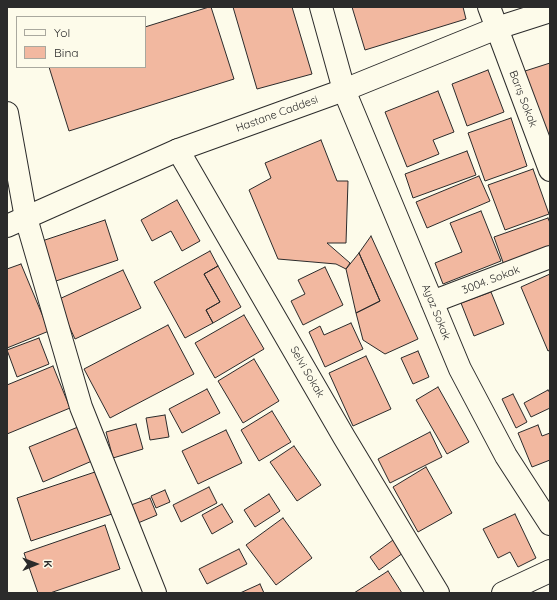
<!DOCTYPE html>
<html>
<head>
<meta charset="utf-8">
<style>
	body { margin:0 }
	#map { position:relative; width:557px; height:600px; overflow:hidden; background:#fdfbea; font-family:Quicksand,sans-serif }
	canvas { display:block }
	.frame { position:absolute; inset:0; border:8px solid #2b2b2b; pointer-events:none }
	.legend { position:absolute; left:16px; top:16px; width:130px; height:52px; box-sizing:border-box; background:#fdfbea; border:1px solid #a9a89e; margin:0; padding:5px 7px; list-style:none; font-size:12px; color:#2b2b2b }
	.legend li { display:flex; align-items:center; gap:8px; height:20px }
	.legend b { width:20px; border:1px solid #a9a89e }
	.north { position:absolute; left:16px; top:544px; width:40px; height:40px; -webkit-text-stroke:3px #fdfbea; paint-order:stroke; rotate:89deg; font-size:11px; font-weight:700; line-height:16px; text-align:center; color:#2b2b2b }
	.north::after { content:''; display:block; margin:auto; width:14px; height:18px; background:#2b2b2b; clip-path:polygon(50% 0,100% 100%,50% 72%,0 100%) }
</style>
</head>
<body>
<div id="map">
<canvas width="557" height="600"></canvas>
<div class="frame"></div>
<ul class="legend">
<li><b style="height:5px;background:#fdfbea"></b>Yol</li>
<li><b style="height:11px;background:#f2b8a0"></b>Bina</li>
</ul>
<div class="north">K</div>
</div>
<script>
const ctx = document.querySelector('canvas').getContext('2d');
ctx.lineJoin = 'round';
function paint(path, color) { ctx.fillStyle = color; ctx.fill(path, 'evenodd'); }
const poly = rows => new Path2D(rows.map(r => 'M' + r).join(''));
function stroke(path, color, width, dash) { ctx.strokeStyle = color; ctx.lineWidth = width; ctx.lineCap = dash ? 'butt' : 'round'; ctx.setLineDash(dash || []); ctx.stroke(path); }
function drawText(font, color, halo, rows, align = 'center') {
  ctx.font = font + ' Quicksand,sans-serif'; ctx.lineWidth = 3; ctx.setLineDash([]); ctx.textBaseline = 'middle'; ctx.strokeStyle = halo; ctx.fillStyle = color; for (const [text, x, y, turn = 0] of rows) {
    ctx.save(); ctx.translate(x, y); ctx.rotate((+turn || 0) * Math.PI / 180); ctx.textAlign = isNaN(turn) ? turn : align; if (halo) ctx.strokeText(text, 0, 0); ctx.fillText(text, 0, 0); ctx.restore();
  }
}
const building = poly([
	[209,7,211,7,234,79,69,131,49,67,145,67,145,27,209,7],
	[233,7,292,7,312,74,257,89,233,7],
	[352,7,463,7,466,19,365,50,352,7],
	[550,63,550,134,543,136,522,72,550,63],
	[488,70,504,112,467,126,452,84,488,70],
	[438,91,454,132,433,140,439,154,407,167,385,112,438,91],
	[511,118,527,166,485,181,468,133,511,118],
	[321,140,337,181,348,181,346,243,327,243,350,263,346,269,336,264,278,259,249,190,271,178,265,163,321,140],
	[467,151,476,175,413,198,405,174,467,151],
	[533,169,549,214,505,230,488,185,533,169],
	[479,176,490,201,427,228,416,202,479,176],
	[177,200,200,241,182,251,171,231,152,241,141,220,177,200],
	[481,211,501,261,443,284,435,263,462,252,450,223,481,211],
	[548,218,550,223,550,248,504,265,494,237,548,218],
	[105,220,118,260,56,281,42,241,105,220],
	[371,236,418,339,385,354,363,340,356,313,380,301,359,253,371,236],
	[210,251,218,266,204,274,220,302,206,310,213,323,185,338,154,282,210,251],
	[359,253,380,301,356,313,346,269,359,253],
	[21,264,49,331,7,348,7,269,21,264],
	[218,266,241,307,213,323,206,310,220,302,204,274,218,266],
	[325,267,343,305,303,325,291,301,305,294,298,280,325,267],
	[123,270,141,308,75,339,57,300,123,270],
	[550,274,550,350,548,351,521,287,550,274],
	[491,292,504,324,474,336,461,303,491,292],
	[244,315,264,349,215,378,195,343,244,315],
	[351,323,363,349,325,367,309,332,320,326,324,335,351,323],
	[168,325,194,374,110,418,84,369,168,325],
	[39,338,49,364,17,377,7,350,39,338],
	[418,351,429,377,413,384,401,358,418,351],
	[366,356,391,409,353,426,329,373,366,356],
	[254,359,279,401,243,423,218,381,254,359],
	[53,366,70,408,7,434,7,385,53,366],
	[438,387,469,442,447,454,416,400,438,387],
	[207,389,220,413,182,433,169,409,207,389],
	[548,390,550,393,550,408,531,417,524,403,548,390],
	[513,394,527,422,516,428,502,399,513,394],
	[272,411,291,442,259,461,241,430,272,411],
	[165,415,169,437,150,440,146,418,165,415],
	[136,424,143,449,113,458,106,432,136,424],
	[538,425,542,436,550,433,550,460,532,467,518,433,538,425],
	[78,427,92,461,43,482,29,447,78,427],
	[226,430,242,463,198,484,182,451,226,430],
	[430,432,442,457,390,483,378,459,430,432],
	[294,446,321,485,297,501,270,462,294,446],
	[426,467,452,513,418,532,393,487,426,467],
	[101,470,115,513,31,541,17,498,101,470],
	[209,487,217,503,181,522,173,505,209,487],
	[165,490,170,502,156,508,151,496,165,490],
	[269,494,280,511,255,527,244,510,269,494],
	[150,498,157,515,138,523,131,505,150,498],
	[222,504,233,522,212,534,202,515,222,504],
	[515,514,536,558,518,567,510,552,498,558,483,529,515,514],
	[283,518,312,558,276,585,246,545,283,518],
	[105,525,120,569,50,593,38,593,24,553,105,525],
	[393,540,403,553,379,570,370,557,393,540],
	[239,549,247,564,207,584,199,569,239,549],
	[388,571,402,593,354,593,388,571],
	[260,584,264,593,240,593,260,584]
]);
paint(building, '#f2b8a0');
stroke(building, '#2b2b2b', 1);
const street = poly([
	[321,7,344,90,460,369,506,456,550,524],
	[489,7,550,170],
	[7,113,26,218,81,407,155,593],
	[178,150,344,437,438,593],
	[432,302,550,257],
	[503,593,550,571]
]);
const secondary = poly([
	[7,226,178,150,344,90,497,28,550,11]
]);
stroke(street, '#2b2b2b', 24);
stroke(secondary, '#2b2b2b', 24);
stroke(street, '#fdfbea', 22);
stroke(secondary, '#fdfbea', 22);
drawText('11px', '#2b2b2b', '#fdfbea', [
	["Barış Sokak",523,99,69],
	["Hastane Caddesi",277,114,-20],
	["3004. Sokak",491,280,-21],
	["Ayaz Sokak",436,312,68],
	["Selvi Sokak",307,372,60]
]);
</script>
</body>
</html>
